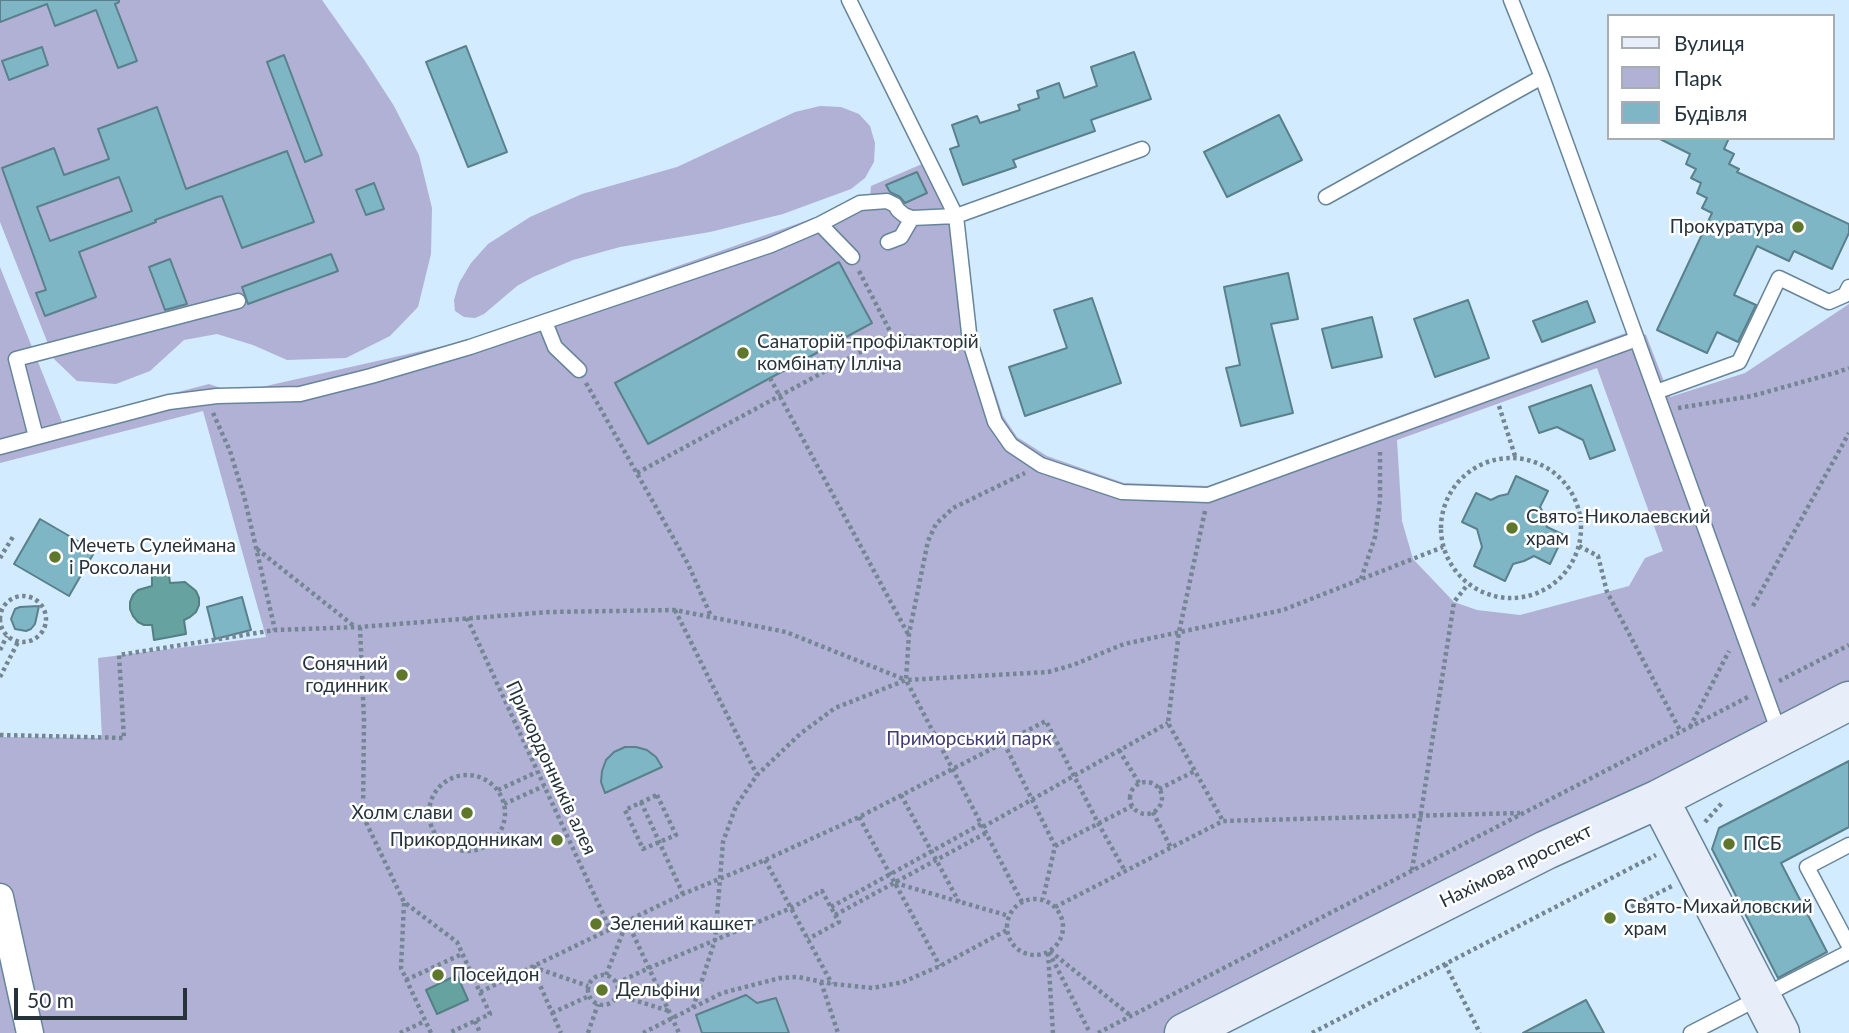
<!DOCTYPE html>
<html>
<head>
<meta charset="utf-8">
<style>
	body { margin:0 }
	#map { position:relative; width:1849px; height:1033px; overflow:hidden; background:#d2ebfe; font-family:Lato,sans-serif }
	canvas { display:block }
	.legend { position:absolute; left:1607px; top:14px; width:228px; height:126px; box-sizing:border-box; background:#fff; border:2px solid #a8adb1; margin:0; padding:9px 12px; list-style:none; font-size:21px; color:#26333b }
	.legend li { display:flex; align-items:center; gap:14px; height:35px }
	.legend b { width:35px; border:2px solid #a8adb1 }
	.scale { position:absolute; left:14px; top:988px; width:173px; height:32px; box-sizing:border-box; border:4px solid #26333b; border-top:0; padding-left:9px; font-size:21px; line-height:24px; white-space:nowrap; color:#26333b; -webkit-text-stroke:5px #fff; paint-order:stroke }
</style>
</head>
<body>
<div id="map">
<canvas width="1849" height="1033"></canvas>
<ul class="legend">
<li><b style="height:9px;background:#e7eefa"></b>Вулиця</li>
<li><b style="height:19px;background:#b1b1d6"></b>Парк</li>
<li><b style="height:19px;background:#7eb6c5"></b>Будівля</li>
</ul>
<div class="scale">50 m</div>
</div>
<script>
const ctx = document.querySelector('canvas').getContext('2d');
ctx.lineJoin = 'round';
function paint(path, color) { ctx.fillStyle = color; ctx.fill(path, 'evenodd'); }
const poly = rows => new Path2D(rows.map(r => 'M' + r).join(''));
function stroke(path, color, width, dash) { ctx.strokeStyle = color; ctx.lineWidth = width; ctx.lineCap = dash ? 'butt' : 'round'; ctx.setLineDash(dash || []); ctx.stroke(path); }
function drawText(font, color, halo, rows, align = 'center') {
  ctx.font = font + ' Lato,sans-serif'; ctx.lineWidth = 5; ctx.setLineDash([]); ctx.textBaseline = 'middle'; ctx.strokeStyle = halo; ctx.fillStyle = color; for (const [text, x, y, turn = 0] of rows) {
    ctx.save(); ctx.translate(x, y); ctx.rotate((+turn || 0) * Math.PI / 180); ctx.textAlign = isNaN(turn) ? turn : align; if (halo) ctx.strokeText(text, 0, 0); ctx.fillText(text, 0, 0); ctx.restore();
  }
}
paint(poly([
	[0,0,322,0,365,61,394,106,419,155,432,208,431,254,418,307,390,336,346,358,287,360,253,345,217,334,184,340,150,371,116,384,77,381,54,359,0,222],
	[820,106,841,107,859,114,870,126,875,143,874,162,865,178,851,189,783,214,710,232,620,247,573,260,533,277,517,286,484,314,475,318,464,317,455,311,454,300,459,283,471,263,488,244,530,217,582,194,677,167,795,112],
	[922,164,952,219,965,342,981,349,1003,416,1017,437,1047,456,1124,483,1208,486,1634,330,1646,335,1670,397,1745,373,1849,304,1849,692,1187,1033,0,1033,0,737,102,738,98,658,266,637,203,411,0,463,0,267,62,422,209,384,235,393,466,341,870,198,871,186],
	[1597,368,1663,551,1645,558,1629,586,1520,615,1477,610,1454,602,1413,559,1402,521,1397,440]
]), '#b1b1d6');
const water = poly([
	[158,568,165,569,169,575,170,583,185,582,196,591,199,598,199,605,196,612,190,617,184,620,186,634,154,640,152,625,144,625,138,622,133,616,130,609,130,602,133,595,138,590,152,586,152,572,158,568],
	[457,975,468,1000,437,1014,426,990,457,975]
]);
paint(water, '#66a2a0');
stroke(water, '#538182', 2);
const building = poly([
	[0,0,119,0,119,2,115,4,137,61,118,68,96,10,55,26,47,4,0,22,0,0],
	[466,46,507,152,468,167,426,62,466,46],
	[42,47,48,65,9,80,2,61,42,47],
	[1134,52,1151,99,1091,120,1095,131,1013,160,1016,167,963,185,950,149,959,146,952,125,977,116,980,123,1020,110,1018,105,1039,98,1037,91,1059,83,1064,98,1097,86,1091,67,1134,52],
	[284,55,322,155,305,162,267,62,284,55],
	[157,107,186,189,287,151,314,222,242,248,222,196,217,197,155,220,156,222,79,252,96,297,45,316,36,293,46,290,2,168,54,148,64,175,109,159,98,129,157,107],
	[119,177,132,211,50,241,37,207,119,177],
	[1279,115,1302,160,1227,197,1204,152,1279,115],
	[1658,138,1729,138,1724,149,1734,154,1729,164,1739,169,1737,172,1849,224,1849,233,1832,269,1794,251,1789,261,1757,246,1734,295,1756,305,1738,342,1717,332,1707,353,1657,330,1712,213,1702,208,1707,198,1697,193,1701,183,1691,178,1696,169,1686,164,1690,154,1658,138],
	[917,172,927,193,905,203,900,197,890,192,886,185,917,172],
	[374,183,384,209,366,215,356,190,374,183],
	[331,254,338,271,248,304,242,287,331,254],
	[170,259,187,304,165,310,149,267,170,259],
	[839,262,872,323,648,444,615,383,839,262],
	[1288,273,1298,319,1271,324,1293,413,1241,426,1226,368,1240,365,1224,287,1288,273],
	[1092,298,1121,383,1025,416,1009,367,1067,348,1054,310,1092,298],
	[1468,300,1489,358,1435,377,1414,319,1468,300],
	[1587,301,1595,322,1542,342,1533,321,1587,301],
	[1372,317,1382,357,1332,368,1322,329,1372,317],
	[1591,385,1615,450,1590,459,1583,440,1557,427,1539,433,1529,407,1591,385],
	[1516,476,1548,491,1540,507,1545,516,1547,527,1564,535,1550,564,1534,556,1524,561,1513,564,1505,581,1474,566,1482,547,1477,529,1462,522,1476,493,1491,500,1499,496,1508,494,1516,476],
	[40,519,95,551,69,596,14,564,40,519],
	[242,597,251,630,215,639,207,607,242,597],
	[39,606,35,624,31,629,26,631,15,629,11,619,15,609,20,607,39,606],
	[625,747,636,747,647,750,656,757,662,767,605,793,601,782,602,771,606,760,614,752,625,747],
	[1849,761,1849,827,1781,863,1827,952,1778,978,1712,849,1719,828,1849,761],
	[746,995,757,1003,776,998,789,1033,702,1033,696,1015,746,995],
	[1586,1000,1604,1033,1523,1033,1586,1000]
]);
paint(building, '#7eb6c5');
stroke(building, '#59808b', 2);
const lane = poly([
	[849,0,956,216,970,342,995,422,1011,445,1041,465,1122,492,1208,495,1637,339],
	[1511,0,1542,77,1780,735],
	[1326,197,1542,77],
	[820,224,852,257],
	[888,242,901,237,912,218],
	[545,322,555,347,579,370],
	[1656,392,1739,362,1779,278,1829,302,1845,295,1849,287],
	[36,437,16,359,238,301],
	[0,447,169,402,217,396,300,394,371,376,470,347,771,245,820,224,860,203,887,201,895,205,898,210,904,215,912,218,956,216,1142,149],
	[1849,845,1807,867,1849,946],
	[1691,1033,1849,952]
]);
const street = poly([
	[0,897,30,1033]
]);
const secondary = poly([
	[1659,799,1780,1033],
	[1184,1033,1546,850,1659,799,1849,701]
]);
stroke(lane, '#67859a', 17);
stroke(street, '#67859a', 29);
stroke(secondary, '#67859a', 41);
stroke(poly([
	[859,271,892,335],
	[770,378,908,634],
	[586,383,688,564,711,616],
	[1499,406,1516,459],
	[1678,408,1752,396,1838,372,1849,368],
	[213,413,230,451,245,500,275,630],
	'1441 528a70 70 0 1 1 140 0a70 70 0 1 1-140 0Z',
	[637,473,892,335,954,341],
	[1205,511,1179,632,1168,723,1223,821],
	[1579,546,1598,556,1607,592,1681,732],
	[257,549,354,626],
	[0,558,14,535],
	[1361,579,1375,537,1380,500,1380,450],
	'0 619a23 23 0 1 1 46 0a23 23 0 1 1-46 0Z',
	[1753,606,1849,433],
	[675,610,757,775],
	[467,618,610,929],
	[360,627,364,720,363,816,404,902,457,942,490,1014,449,1033],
	[0,650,7,636],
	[0,677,18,642],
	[1779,681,1849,645],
	[1690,727,1729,651],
	[0,735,124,738,119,655,275,630,360,627,549,612,675,610,786,632,906,680],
	[1004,743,1055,846,1043,899],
	[1119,750,1139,783],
	'429 813a38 38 0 1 1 76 0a38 38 0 1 1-76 0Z',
	'1130 798a16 16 0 1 1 32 0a16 16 0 1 1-32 0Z',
	[1159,789,1195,771],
	[498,790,537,772],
	[657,795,676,835,643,849,625,810,657,795],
	[901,795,959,902],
	[641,802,683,894],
	[504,804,544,786],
	[1153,812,1171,848],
	[859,817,940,966],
	[1705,822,1722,803],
	[983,827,1168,723],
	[1055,846,1132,806],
	[765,860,832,984],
	[1412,870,1454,602,1468,584],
	[895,883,1009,916],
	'1007 927a28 28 0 1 1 56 0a28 28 0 1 1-56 0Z',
	[1022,902,906,680,909,634,928,541,936,524,953,508,1025,473],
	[404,903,401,968,431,1033],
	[831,907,981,824],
	[1055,907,1223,821,1520,813],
	[1625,910,1672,886],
	[835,915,986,833],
	[627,921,679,1033],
	[1050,951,1131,1016],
	[1049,952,1090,1033],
	[1048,953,1053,1033],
	[1445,964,1480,1033],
	[532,967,561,1033],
	[533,967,588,986],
	'588 990a15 15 0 1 1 30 0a15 15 0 1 1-30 0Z',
	[606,975,627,922],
	[406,980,462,954],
	[821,982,838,1033],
	[617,983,649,968,791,908,822,891,839,922,808,939],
	[480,992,683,894,765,860,859,817,1046,721,1098,823,1125,871],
	[618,995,669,1011],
	[693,1008,715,940,723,842,736,806,757,775,800,734,835,708,906,680,1048,672,1073,665,1124,644,1283,610,1443,547],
	[552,1013,589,996],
	[475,1021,480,1033],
	[400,1033,425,1021],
	[588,1033,598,1004],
	[643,1033,722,993,780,978,798,977,833,984,873,988,903,982,940,966,1007,930],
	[1098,1033,1750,696],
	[1312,1033,1656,855]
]), '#748693', 4.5, [3.5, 3.5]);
stroke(lane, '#fff', 14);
stroke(street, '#fff', 26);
stroke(secondary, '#e7eefa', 38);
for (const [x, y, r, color] of [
	[1798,227,7,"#5e772a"],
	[743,353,7,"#5e772a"],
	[1512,528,7,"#5e772a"],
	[55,557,7,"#5e772a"],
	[402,675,7,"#5e772a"],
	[467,813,7,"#5e772a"],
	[557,840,7,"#5e772a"],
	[1729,844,7,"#5e772a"],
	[1610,918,7,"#5e772a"],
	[596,924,7,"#5e772a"],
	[438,975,7,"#5e772a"],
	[602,990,7,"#5e772a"]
]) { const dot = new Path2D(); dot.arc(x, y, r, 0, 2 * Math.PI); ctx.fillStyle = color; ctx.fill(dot); stroke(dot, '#fff', 2.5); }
drawText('19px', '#26333b', '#fff', [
	["Прокуратура",1784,227,"right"],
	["Санаторій-профілакторій",757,342],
	["комбінату Ілліча",757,364],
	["Свято-Николаевский",1526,517],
	["храм",1526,539],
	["Мечеть Сулеймана",69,546],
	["і Роксолани",69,568],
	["Сонячний",388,664,"right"],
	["годинник",388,686,"right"],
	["Холм слави",453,813,"right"],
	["Прикордонникам",543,840,"right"],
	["ПСБ",1743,844],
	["Свято-Михайловский",1624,907],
	["храм",1624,929],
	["Зелений кашкет",610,924],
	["Посейдон",452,975],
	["Дельфіни",616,990]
], 'left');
drawText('19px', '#403b73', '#fff', [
	["Приморський парк",969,739]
]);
drawText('19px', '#26333b', '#fff', [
	["Прикордонників алея",551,768,65],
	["Нахімова проспект",1516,866,-26]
]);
</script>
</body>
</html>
